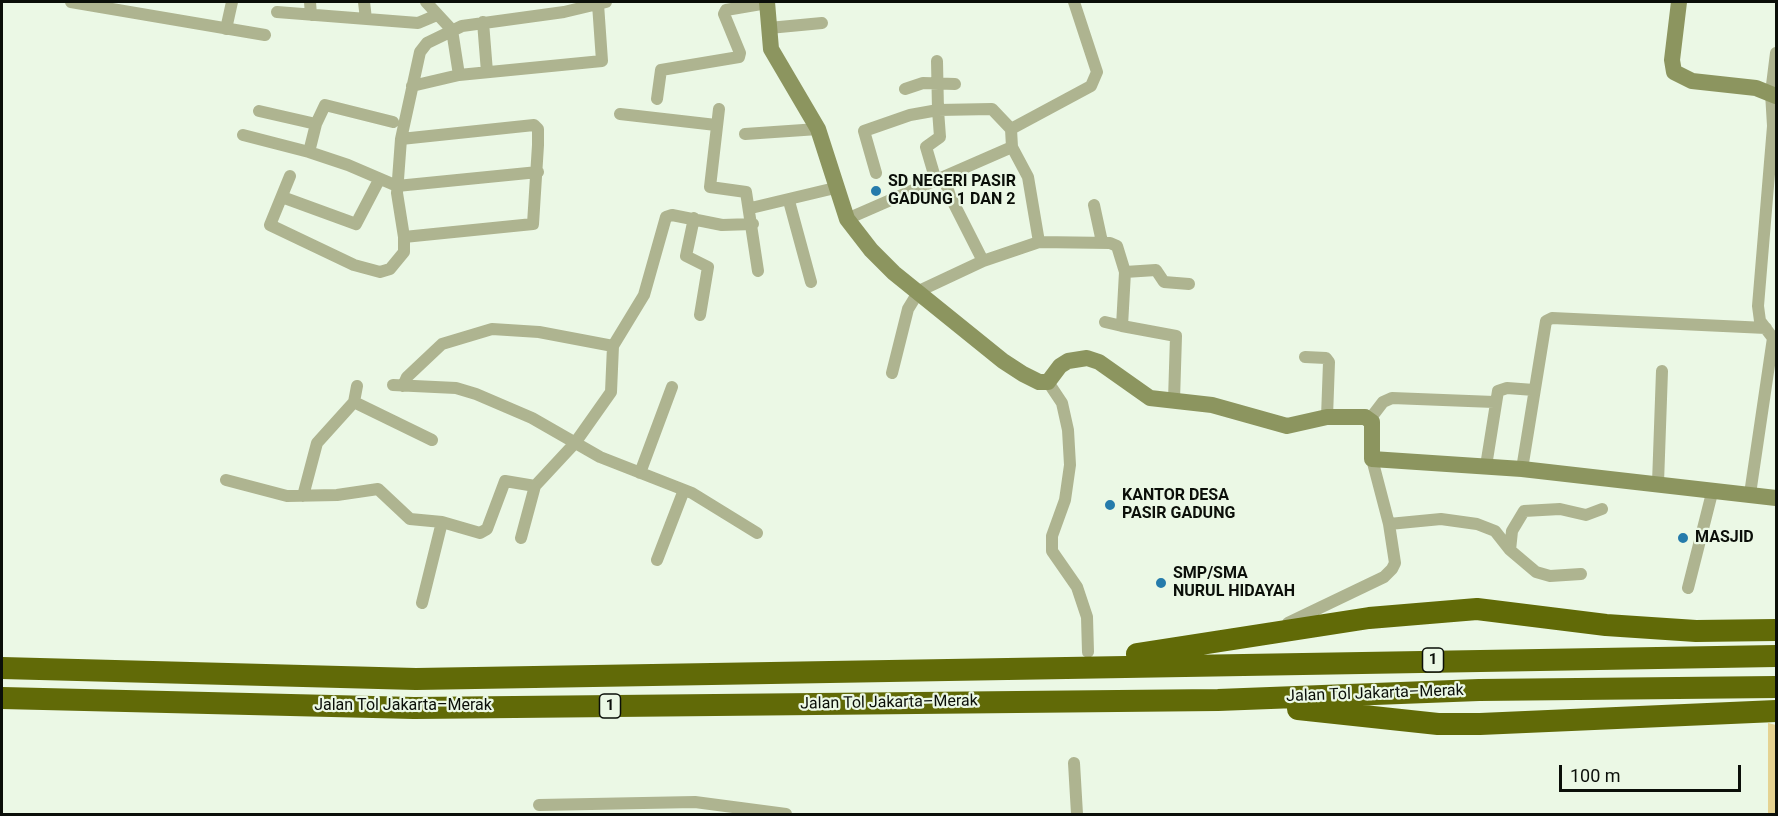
<!DOCTYPE html>
<html>
<head>
<meta charset="utf-8">
<style>
	body { margin:0 }
	#map { position:relative; width:1778px; height:816px; overflow:hidden; background:#ebf8e5; font-family:Roboto,sans-serif }
	canvas { display:block }
	.frame { position:absolute; inset:0; border:3px solid #0b0f09; pointer-events:none }
	.scale { position:absolute; left:1559px; top:765px; width:182px; height:27px; box-sizing:border-box; border:3px solid #0b0f09; border-top:0; padding-left:8px; font-size:18px; line-height:21px; white-space:nowrap; color:#0b0f09; -webkit-text-stroke:4px #ebf8e5; paint-order:stroke }
</style>
</head>
<body>
<div id="map">
<canvas width="1778" height="816"></canvas>
<div class="frame"></div>
<div class="scale">100 m</div>
</div>
<script>
const ctx = document.querySelector('canvas').getContext('2d');
ctx.lineJoin = 'round';
function paint(path, color) { ctx.fillStyle = color; ctx.fill(path, 'evenodd'); }
const poly = rows => new Path2D(rows.map(r => 'M' + r).join(''));
function stroke(path, color, width, dash) { ctx.strokeStyle = color; ctx.lineWidth = width; ctx.lineCap = dash ? 'butt' : 'round'; ctx.setLineDash(dash || []); ctx.stroke(path); }
function drawText(font, color, halo, rows, align = 'center') {
  ctx.font = font + ' Roboto,sans-serif'; ctx.lineWidth = 4.5; ctx.setLineDash([]); ctx.textBaseline = 'middle'; ctx.strokeStyle = halo; ctx.fillStyle = color; for (const [text, x, y, turn = 0] of rows) {
    ctx.save(); ctx.translate(x, y); ctx.rotate((+turn || 0) * Math.PI / 180); ctx.textAlign = isNaN(turn) ? turn : align; if (halo) ctx.strokeText(text, 0, 0); ctx.fillText(text, 0, 0); ctx.restore();
  }
}
paint(poly([
	[1768,723,1776,725,1776,814,1768,814]
]), '#e5d391');
stroke(poly([
	[71,2,265,35],
	[310,2,311,15],
	[364,2,366,19],
	[426,2,452,30,459,75,602,61,598,4],
	[277,12,418,23,437,15],
	[483,22,487,72],
	[769,28,822,23],
	[226,29,232,2],
	[412,86,459,75],
	[905,89,923,83,955,84],
	[657,99,661,70,739,57,740,53,724,14,726,10,767,3],
	[719,109,710,187,746,192,758,271],
	[259,111,316,124],
	[620,114,716,125],
	[393,122,325,105,316,124,309,152,348,165,397,186,538,172],
	[745,134,818,129],
	[243,135,309,152],
	[401,139,534,125,538,129,538,145,533,224,404,237,397,193,401,139,420,52,427,43,462,26,564,12,606,2],
	[1012,147,1028,177,1039,242],
	[876,173,864,131,910,115,938,110,937,61],
	[290,176,270,225,354,265,380,272,390,269,404,252,404,237],
	[944,178,950,196,983,261],
	[936,181,926,147,940,137,938,110,992,109,1011,129],
	[282,197,356,224,379,180],
	[789,201,811,282],
	[1094,205,1102,242],
	[751,208,835,188],
	[694,218,686,256,708,267,700,315],
	[847,219,1012,147,1011,129,1091,86,1097,72,1074,2],
	[1125,272,1156,270,1164,282,1189,284],
	[1105,322,1122,326],
	[1305,357,1326,358,1329,362,1327,417],
	[892,373,908,309,919,291,983,261,1039,242,1110,243,1117,246,1125,272,1122,326,1176,336,1174,400],
	[1048,382,1062,403,1068,430,1070,465,1065,500,1052,536,1052,551,1077,587,1087,617,1088,652],
	[393,385,456,388,476,394,532,418,600,457,692,493,757,533],
	[403,386,407,377,442,344,492,329,539,332,613,346],
	[354,402,432,440],
	[1370,419,1383,402,1392,398,1494,402],
	[1486,466,1498,391,1507,388,1534,390],
	[1522,469,1546,321,1552,318,1766,328],
	[640,473,672,387],
	[226,480,287,496,337,495,378,489,410,519,442,522,480,533,487,529,505,481,535,486],
	[1658,483,1662,371],
	[1750,494,1773,338,1760,321,1758,306,1773,126,1771,93,1776,53],
	[303,496,317,443,354,402,357,386],
	[1389,524,1441,519,1477,524,1495,531,1510,550],
	[521,538,535,486,575,443,611,392,613,346,644,295,666,217,672,215,722,225,753,224],
	[657,560,684,490],
	[1581,574,1550,576,1536,572,1510,550,1512,531,1524,511,1560,509,1586,515,1602,509],
	[1688,588,1713,489],
	[422,603,442,522],
	[1288,623,1384,577,1392,569,1395,563,1389,524,1372,459],
	[1074,763,1077,814],
	[539,805,695,802,786,814]
]), '#aeb490', 12);
stroke(poly([
	[767,2,771,49,818,129,847,219,871,250,894,273,1003,361,1023,374,1039,382,1048,382,1060,366,1068,361,1087,358,1099,362,1150,398,1212,405,1287,426,1327,417,1365,417,1372,422,1372,459,1522,469,1776,498],
	[1679,2,1672,60,1674,72,1692,81,1756,88,1776,96]
]), '#8c955f', 16);
stroke(poly([
	[1137,654,1369,618,1477,609,1606,625,1696,631,1776,630],
	[2,668,416,679,1776,656],
	[2,698,414,708,1218,700,1479,690,1776,687],
	[1298,709,1438,724,1480,724,1776,711]
]), '#616a07', 22);
for (const [x, y, r, color] of [
	[876,191,6,"#257bab"],
	[1110,505,6,"#257bab"],
	[1683,538,6,"#257bab"],
	[1161,583,6,"#257bab"]
]) { const dot = new Path2D(); dot.arc(x, y, r, 0, 2 * Math.PI); ctx.fillStyle = color; ctx.fill(dot); stroke(dot, '#ebf8e5', 2); }
for (const [x, y, w] of [
	[1433,660,21],
	[610,706,21]
]) { const box = new Path2D(); box.roundRect(x - w / 2, y - 12, w, 24, 4.5); ctx.fillStyle = '#ebf8e5'; ctx.fill(box); stroke(box, '#0b0f09', 1.5); }
drawText('bold 15px', '#0b0f09', null, [
	["1",1433,660],
	["1",610,706]
]);
drawText('bold 16px', '#0b0f09', '#ebf8e5', [
	["SD NEGERI PASIR",888,182],
	["GADUNG 1 DAN 2",888,200],
	["KANTOR DESA",1122,496],
	["PASIR GADUNG",1122,514],
	["MASJID",1695,538],
	["SMP/SMA",1173,574],
	["NURUL HIDAYAH",1173,592]
], 'left');
drawText('16px', '#0b0f09', '#ebf8e5', [
	["Jalan Tol Jakarta–Merak",1375,694,-2],
	["Jalan Tol Jakarta–Merak",889,703,-1],
	["Jalan Tol Jakarta–Merak",403,706]
]);
</script>
</body>
</html>
